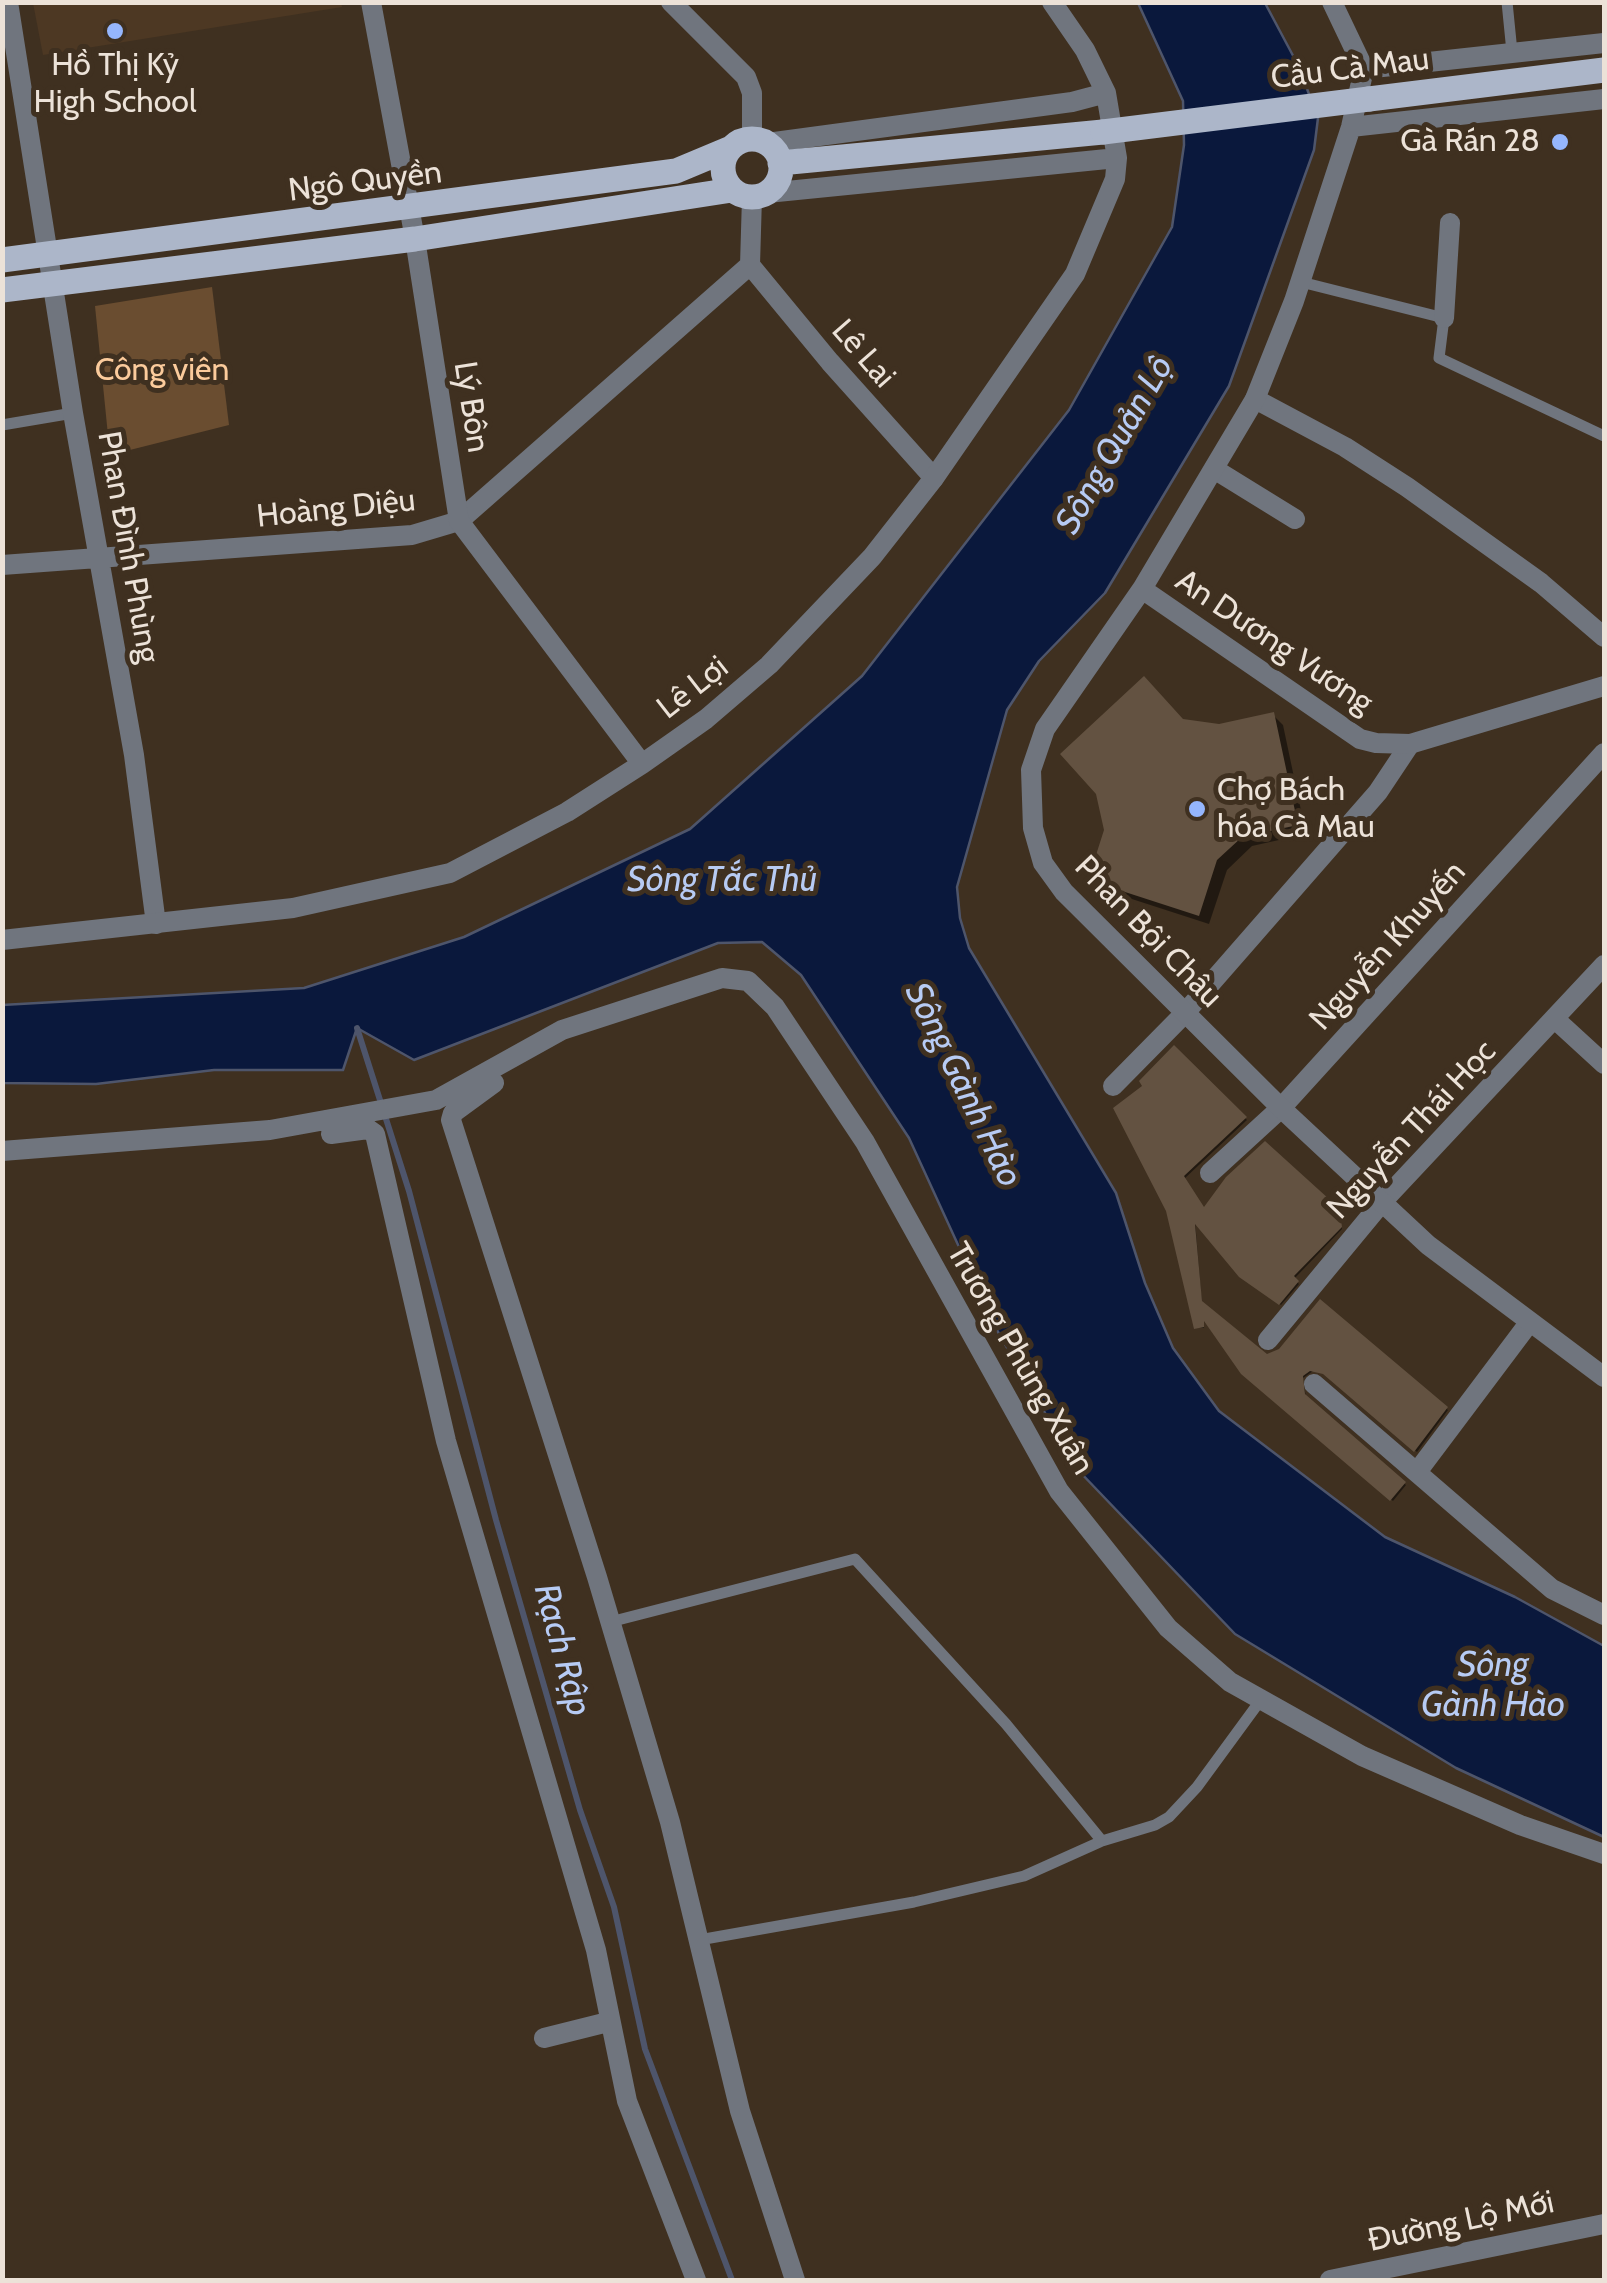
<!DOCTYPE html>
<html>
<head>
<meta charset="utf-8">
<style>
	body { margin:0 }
	#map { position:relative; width:1607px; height:2283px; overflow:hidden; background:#3f3020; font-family:Cabin,sans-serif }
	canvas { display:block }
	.frame { position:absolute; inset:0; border:5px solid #ece2d8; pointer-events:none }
</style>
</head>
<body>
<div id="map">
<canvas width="1607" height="2283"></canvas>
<div class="frame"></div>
</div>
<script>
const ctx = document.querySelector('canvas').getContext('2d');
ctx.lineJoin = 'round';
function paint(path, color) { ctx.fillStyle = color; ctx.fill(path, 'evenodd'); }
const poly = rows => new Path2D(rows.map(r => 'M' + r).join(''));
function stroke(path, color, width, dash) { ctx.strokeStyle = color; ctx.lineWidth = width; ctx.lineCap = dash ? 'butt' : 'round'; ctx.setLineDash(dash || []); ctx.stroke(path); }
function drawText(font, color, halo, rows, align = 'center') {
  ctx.font = font + ' Cabin,sans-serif'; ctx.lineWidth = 10; ctx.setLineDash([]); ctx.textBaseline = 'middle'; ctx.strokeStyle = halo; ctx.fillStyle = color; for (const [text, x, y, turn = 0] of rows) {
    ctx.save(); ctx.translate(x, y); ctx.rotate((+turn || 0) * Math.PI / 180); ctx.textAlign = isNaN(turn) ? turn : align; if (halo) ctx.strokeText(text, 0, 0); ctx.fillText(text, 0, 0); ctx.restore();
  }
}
paint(poly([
	[341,3,342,7,43,55,33,3]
]), '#4d3823');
paint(poly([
	[212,287,229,425,110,455,95,306]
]), '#6a4d30');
const water = poly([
	[1138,3,1265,3,1298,65,1318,118,1314,150,1229,386,1105,593,1039,661,1007,710,957,887,960,918,969,948,1116,1193,1145,1283,1173,1348,1219,1411,1385,1537,1515,1597,1604,1646,1604,1837,1456,1768,1235,1634,1078,1470,998,1332,909,1138,801,975,762,942,718,943,414,1060,357,1028,343,1070,214,1070,96,1084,3,1083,2,1005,304,988,464,937,690,829,862,676,1069,410,1172,227,1184,145,1183,101,1138,3]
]);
paint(water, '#0a183c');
stroke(water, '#4e556b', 2.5);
paint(poly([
	[1273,715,1283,725,1306,834,1252,846,1227,870,1209,924,1101,889,1091,879,1183,721,1219,727],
	[1174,1048,1247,1120,1184,1179,1205,1210,1265,1145,1340,1213,1342,1229,1294,1279,1299,1284,1281,1305,1244,1278,1195,1220,1202,1305,1266,1356,1280,1351,1320,1302,1448,1410,1417,1452,1327,1374,1313,1371,1303,1378,1306,1398,1406,1485,1393,1501,1245,1375,1203,1317,1204,1328,1196,1327,1146,1087]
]), '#0007');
stroke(poly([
	[357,1028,409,1191,496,1520,580,1810,614,1907,645,2049,732,2280]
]), '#4e556b', 6);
paint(poly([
	[1144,676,1183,719,1219,724,1274,712,1298,825,1242,837,1217,860,1199,916,1088,880,1104,830,1096,794,1060,754],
	[1174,1045,1247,1117,1184,1176,1204,1207,1226,1177,1265,1141,1340,1209,1342,1227,1294,1276,1299,1281,1279,1305,1239,1277,1195,1224,1202,1301,1267,1354,1279,1349,1320,1299,1448,1407,1414,1452,1323,1374,1310,1371,1303,1376,1305,1394,1406,1482,1390,1501,1241,1374,1204,1321,1204,1327,1194,1329,1166,1211,1113,1108,1142,1086,1139,1081]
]), '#635241');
stroke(poly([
	[1507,2,1512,52],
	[1301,282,1444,318,1439,358,1604,436],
	[2,425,73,413],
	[610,1622,855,1559,1006,1724,1102,1841],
	[699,1940,914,1902,1024,1876,1102,1841,1155,1825,1169,1817,1197,1787,1260,1701]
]), '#70757e', 11);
stroke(poly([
	[8,2,73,413,134,755,156,924],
	[671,2,746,77,752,93,752,139],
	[750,265,830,362,934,478],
	[1444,318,1450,223],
	[1255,399,1345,447,1407,487,1541,583,1604,637],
	[1214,469,1295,519],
	[2,565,412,535,459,521,750,265,752,197],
	[1556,1020,1604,1064],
	[494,1083,453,1113,451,1120,597,1577,670,1822,740,2111,795,2280],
	[1113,1086,1184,1014,1378,792,1410,744],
	[331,1134,368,1129,375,1134,446,1441,596,1950,627,2101,696,2280],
	[2,1151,270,1130,436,1100,562,1030,722,978,748,981,775,1007,865,1142,1059,1491,1168,1628,1230,1682,1362,1756,1520,1825,1604,1854],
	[1210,1173,1281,1108,1604,753],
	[1268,1340,1383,1201,1604,965],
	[1314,1384,1552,1589,1604,1615],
	[1417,1472,1529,1323],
	[544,2038,608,2022],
	[1330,2280,1604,2224]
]), '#70757e', 20);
stroke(poly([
	[371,2,415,239,459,521,642,764],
	[1332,2,1364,69,1351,127,1294,301,1255,399,1142,589,1045,729,1031,770,1033,828,1043,863,1064,892,1281,1108,1428,1245,1604,1377],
	[1364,69,1604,43],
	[1351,127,1604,99],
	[767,143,1072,102,1106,93],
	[767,193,1117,158],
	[1142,589,1360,739,1376,743,1410,744,1604,686],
	[2,940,293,908,450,873,567,812,642,764,706,719,769,665,872,557,934,478,1075,274,1115,179,1117,158,1106,93,1085,50,1052,2]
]), '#70757e', 20);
stroke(poly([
	[1369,99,1604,70],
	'723 168a29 29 0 1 1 58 0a29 29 0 1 1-58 0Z',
	[780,163,1103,132],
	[2,260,676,171,731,148],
	[2,290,415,239,732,190]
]), '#acb6c9', 25);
stroke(poly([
	[1103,132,1369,99]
]), '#acb6c9', 25);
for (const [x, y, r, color] of [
	[115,31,10,"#95b6fd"],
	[1560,142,10,"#95b6fd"],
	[1197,809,10,"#95b6fd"]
]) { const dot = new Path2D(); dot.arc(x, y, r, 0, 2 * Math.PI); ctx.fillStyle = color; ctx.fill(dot); stroke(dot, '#3f3020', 4); }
drawText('32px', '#ece2d8', '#3f3020', [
	["Hồ Thị Kỷ",115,66],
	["High School",115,103],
	["Gà Rán 28",1540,142,"right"],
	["Chợ Bách",1217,791,"left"],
	["hóa Cà Mau",1217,828,"left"]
]);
drawText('32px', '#ece2d8', '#3f3020', [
	["Cầu Cà Mau",1350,69,-7],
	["Ngô Quyền",365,182,-7],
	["Lê Lai",863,354,49],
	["Lý Bôn",471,407,81],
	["Hoàng Diệu",336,509,-6],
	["Phan Đình Phùng",128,547,80],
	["An Dương Vương",1274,642,34],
	["Lê Lợi",693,688,-38],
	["Phan Bội Châu",1148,932,46],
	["Nguyễn Khuyến",1388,946,-48],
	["Nguyễn Thái Học",1412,1130,-47],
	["Trương Phùng Xuân",1020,1359,60],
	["Đường Lộ Mới",1461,2222,-12]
]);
drawText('32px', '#fbcb9c', '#3f3020', [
	["Công viên",162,371]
]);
drawText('italic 35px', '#b7cbf4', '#3f3020', [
	["Sông Quản Lộ",1115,445,-60],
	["Sông Tắc Thủ",722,881],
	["Sông Gành Hào",963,1085,64],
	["Rạch Rập",562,1650,75],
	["Sông",1493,1666],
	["Gành Hào",1493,1706]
]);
</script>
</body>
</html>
